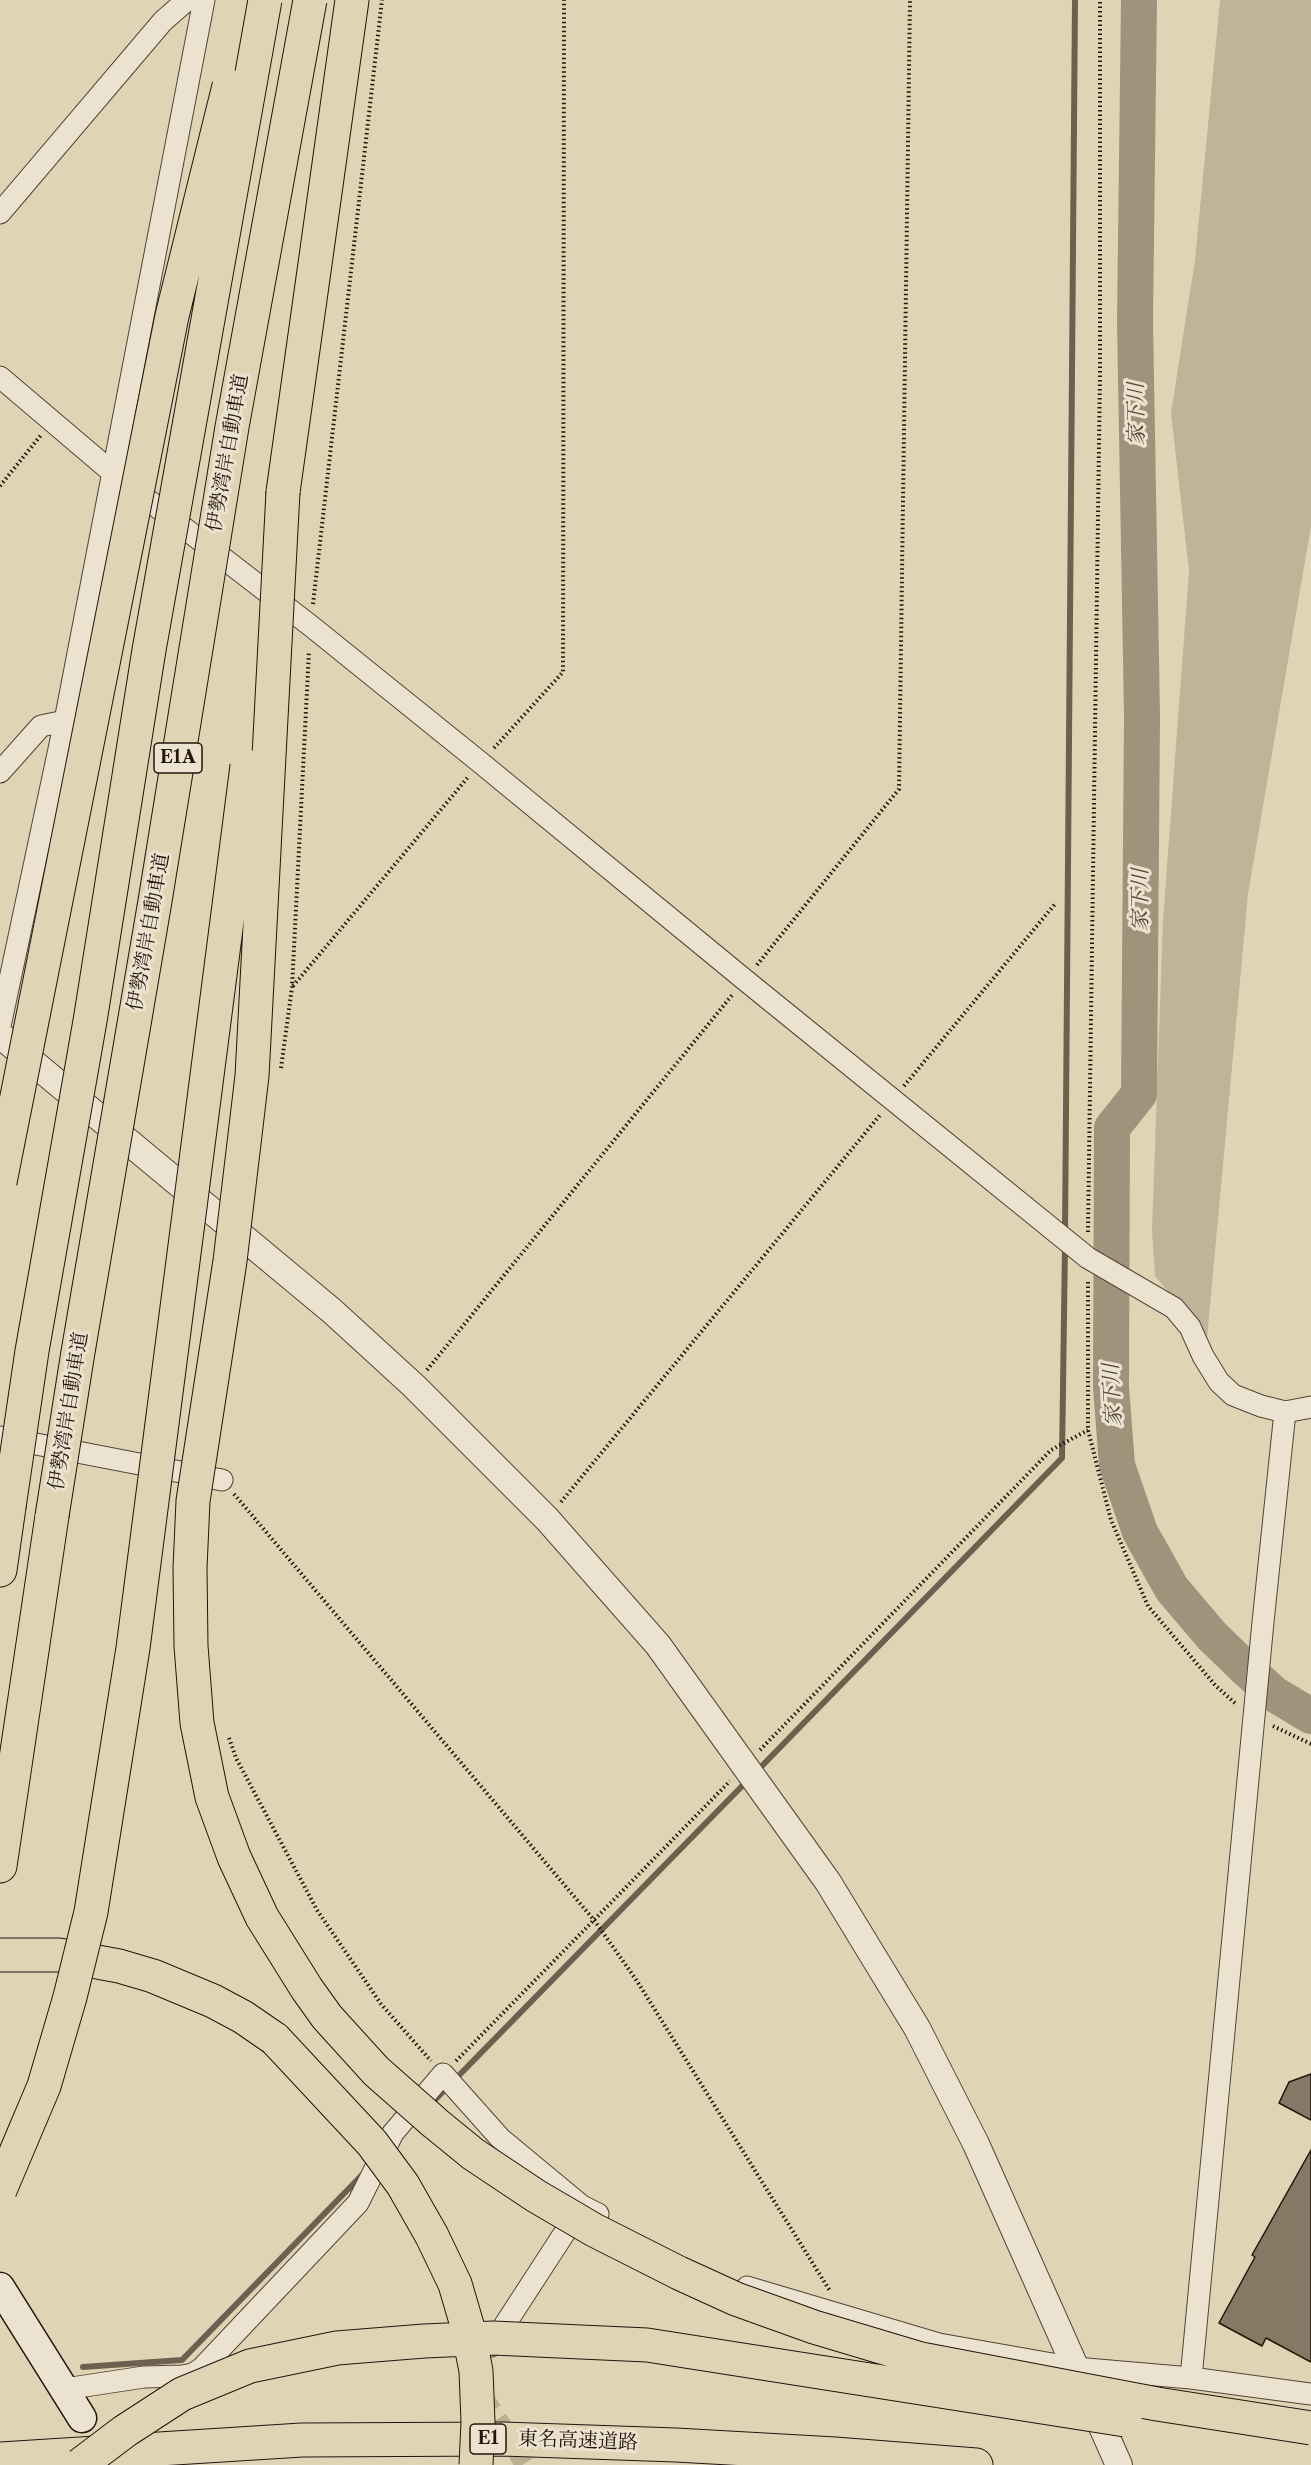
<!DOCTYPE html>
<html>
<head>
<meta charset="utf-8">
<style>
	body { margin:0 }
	canvas { display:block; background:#e0d4b5 }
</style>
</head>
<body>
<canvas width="1311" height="2465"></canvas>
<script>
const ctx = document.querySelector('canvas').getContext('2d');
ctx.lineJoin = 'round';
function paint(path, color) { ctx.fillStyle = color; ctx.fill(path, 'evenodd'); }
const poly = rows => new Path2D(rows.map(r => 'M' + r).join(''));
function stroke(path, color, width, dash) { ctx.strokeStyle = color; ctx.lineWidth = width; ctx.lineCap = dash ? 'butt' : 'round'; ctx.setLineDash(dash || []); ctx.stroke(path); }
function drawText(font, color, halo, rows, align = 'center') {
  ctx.font = font + ' "Libre Caslon Text","Noto Serif JP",serif'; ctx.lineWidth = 6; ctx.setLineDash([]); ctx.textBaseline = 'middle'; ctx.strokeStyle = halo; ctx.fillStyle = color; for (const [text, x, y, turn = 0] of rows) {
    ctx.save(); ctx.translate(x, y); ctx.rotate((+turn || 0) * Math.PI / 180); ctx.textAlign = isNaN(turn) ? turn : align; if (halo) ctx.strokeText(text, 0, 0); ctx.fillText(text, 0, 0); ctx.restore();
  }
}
paint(poly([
	[1220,0,1311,0,1311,526,1248,894,1207,1338,1155,1276,1152,1232,1163,920,1189,571,1171,413,1195,260]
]), '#c0b398');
stroke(poly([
	[1065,1233,1075,0],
	[756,1772,1062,1458,1065,1246],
	[429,2106,747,1781],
	[83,2367,182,2360,363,2174]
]), '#6e604f', 6);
stroke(poly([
	[1139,0,1135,321,1142,715,1139,1094,1112,1128,1111,1387,1117,1465,1140,1532,1172,1589,1212,1636,1245,1668,1274,1694,1311,1716]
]), '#a0937c', 36);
const building = poly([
	[1311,2074,1311,2120,1279,2103,1289,2082,1311,2074],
	[1311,2150,1311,2362,1266,2338,1262,2346,1219,2323,1255,2257,1252,2255,1311,2150]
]);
paint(building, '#867864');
stroke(building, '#24140c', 1.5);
stroke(poly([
	[481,2393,482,2396,526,2465]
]), '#baae93', 21, [21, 10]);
const minor = poly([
	[0,213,163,21,187,0],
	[0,377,113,473,311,626,481,763,745,980,1088,1258,1174,1308,1190,1327,1203,1356,1219,1382,1233,1395,1261,1406,1285,1412,1311,1407],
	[0,772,41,726,65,721],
	[0,1026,65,721,204,0],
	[0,1437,222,1480],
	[747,2287,939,2344,1075,2368,1191,2378,1311,2394],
	[491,2346,580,2209],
	[1191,2378,1263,1622,1285,1412],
	[65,2389,144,2377,182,2376,193,2374,202,2368,358,2203,393,2133,443,2074,500,2138,582,2206,598,2214]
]);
const tertiary = poly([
	[0,1035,332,1311,414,1386,547,1519,658,1645,828,1882,917,2028,976,2144,1119,2465]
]);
const secondary = poly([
	[0,2287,82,2418]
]);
const motorway = poly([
	[283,492,352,0],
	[0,1570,9,1507],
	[0,1866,52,1516],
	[0,1955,59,1955,119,1966,153,1976,213,2001,243,2017,275,2039],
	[0,2459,302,2440,503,2439,676,2445,835,2454,976,2465]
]);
stroke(minor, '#534436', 23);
stroke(tertiary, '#534436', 28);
stroke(secondary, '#24140c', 31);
stroke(motorway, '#24140c', 35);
stroke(poly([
	[0,486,41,435],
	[313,604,382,0],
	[494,748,563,672,564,0],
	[757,965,899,789,910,0],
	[293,986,469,776],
	[281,1068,292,987,309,651],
	[904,1086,1055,904],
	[1088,1232,1100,374,1100,0],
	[1088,1282,1088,1430,1111,1520,1148,1606,1215,1685,1236,1704],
	[427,1370,733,994],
	[234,1494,594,1920,637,1981,830,2291],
	[561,1502,880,1115],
	[1273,1726,1311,1744],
	[229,1738,236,1758,317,1910,381,2004,431,2061],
	[760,1750,1051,1450,1088,1430],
	[456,2061,730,1781]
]), '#24140c', 4, [1.5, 3]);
stroke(minor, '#ebe3cf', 21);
stroke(tertiary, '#ebe3cf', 26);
stroke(secondary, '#ebe3cf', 28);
stroke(motorway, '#e0d4b5', 33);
const motorwayBridge = poly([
	[283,492,252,1076,230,1261,193,1501,190,1568,191,1646,197,1723,212,1797,234,1857,262,1917,307,1989,327,2017,376,2071,435,2123,473,2154,536,2196,594,2230,679,2273,736,2299,814,2327,921,2359,1157,2404,1311,2428],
	[0,1182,172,316,229,86],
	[9,1507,32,1351,90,1021,149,650,265,0],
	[52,1516,78,1352,155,901,232,427,310,0],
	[275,2039,372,2143,403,2185,432,2236,455,2284,467,2325,476,2371,478,2422,476,2465],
	[0,2190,44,2086,70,1997,91,1912,133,1648,247,766],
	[80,2465,125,2431,182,2394,250,2366,337,2348,424,2341,493,2338,647,2345,1125,2420]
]);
stroke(motorwayBridge, '#24140c', 35, []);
stroke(motorwayBridge, '#e0d4b5', 33);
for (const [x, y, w] of [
	[178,758,48],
	[488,2439,36]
]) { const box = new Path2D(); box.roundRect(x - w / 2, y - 15, w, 30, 4.5); ctx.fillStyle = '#ebe3cf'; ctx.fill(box); stroke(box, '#24140c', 1.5); }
drawText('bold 18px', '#24140c', null, [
	["E1A",178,758],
	["E1",488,2439]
]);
drawText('20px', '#24140c', '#ebe3cf', [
	["伊勢湾岸自動車道",228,453,-80],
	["伊勢湾岸自動車道",149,932,-80],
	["伊勢湾岸自動車道",69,1411,-81],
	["東名高速道路",578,2441,2]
]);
drawText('italic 21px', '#564739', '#ebe3cf', [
	["家下川",1137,414,-91],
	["家下川",1141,900,-90],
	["家下川",1113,1395,-93]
]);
</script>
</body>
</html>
